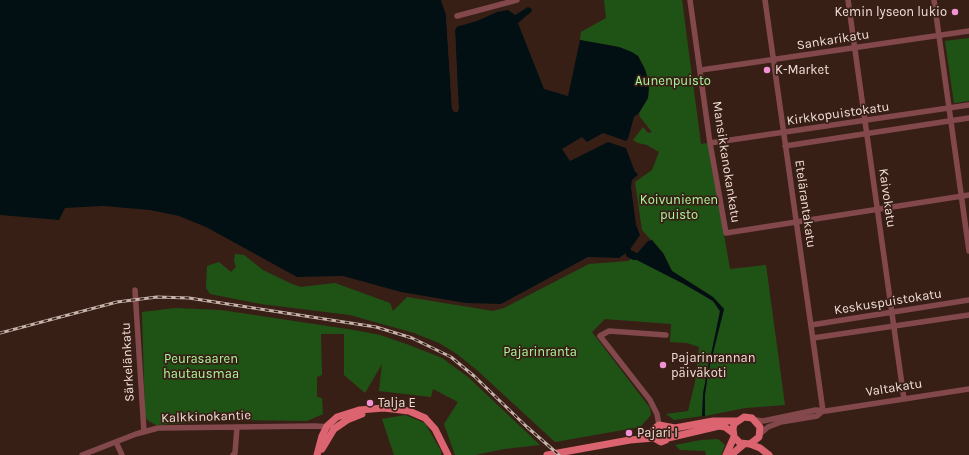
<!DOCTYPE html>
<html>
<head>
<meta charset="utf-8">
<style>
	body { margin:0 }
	canvas { display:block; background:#381f16 }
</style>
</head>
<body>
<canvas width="969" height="455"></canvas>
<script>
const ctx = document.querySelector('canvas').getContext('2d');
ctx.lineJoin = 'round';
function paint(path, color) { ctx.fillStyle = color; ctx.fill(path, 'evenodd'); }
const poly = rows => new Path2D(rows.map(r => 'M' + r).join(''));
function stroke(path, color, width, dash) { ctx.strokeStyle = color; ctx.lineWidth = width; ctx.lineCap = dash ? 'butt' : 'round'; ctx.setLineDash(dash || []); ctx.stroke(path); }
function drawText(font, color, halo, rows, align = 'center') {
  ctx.font = font + ' Karla,sans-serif'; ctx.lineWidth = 3.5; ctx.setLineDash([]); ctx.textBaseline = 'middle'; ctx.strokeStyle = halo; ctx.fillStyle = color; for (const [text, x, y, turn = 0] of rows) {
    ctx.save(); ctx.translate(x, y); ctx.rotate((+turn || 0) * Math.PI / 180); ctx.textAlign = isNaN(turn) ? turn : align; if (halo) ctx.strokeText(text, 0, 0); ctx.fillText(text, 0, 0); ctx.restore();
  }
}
paint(poly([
	[604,0,682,0,701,144,708,143,730,269,766,265,785,405,745,408,705,416,705,395,708,373,724,309,713,297,672,271,663,253,642,230,635,182,652,170,659,152,647,145,638,143,633,140,643,127,648,133,652,132,640,117,639,113,648,98,649,87,647,74,638,56,619,47,580,40,581,32,606,18],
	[969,38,969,101,954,103,945,41],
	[235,254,244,255,263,270,292,284,301,287,335,283,390,303,393,311,407,297,493,311,504,308,589,264,628,261,633,258,684,284,713,301,720,311,714,344,706,372,702,416,674,420,666,414,688,411,695,382,699,347,687,343,670,342,671,324,605,319,592,332,650,408,651,415,640,427,555,442,478,371,457,354,439,343,414,333,350,315,261,304,210,294,206,288,207,266,219,262,231,272,236,267,234,261],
	[176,308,221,310,354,330,380,335,409,345,442,358,468,377,540,445,504,449,475,455,455,455,444,424,458,402,433,389,431,397,379,391,382,364,365,393,344,375,344,334,321,334,322,375,317,377,317,397,322,398,323,414,307,421,233,420,156,425,147,420,145,415,142,312],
	[405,415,425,423,441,451,441,455,394,455,382,419],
	[718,439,725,445,721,455,706,455,705,451,680,450,675,445,701,440]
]), '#1f5316');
paint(poly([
	[0,0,441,0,446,15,452,109,454,112,458,112,455,30,456,27,477,21,497,12,508,10,515,15,528,7,532,9,531,12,518,23,544,89,568,96,580,40,619,47,632,52,638,56,645,69,649,87,648,98,639,113,634,117,628,139,626,141,603,133,587,142,582,137,562,149,570,161,608,142,626,148,635,172,636,172,638,175,632,180,631,187,636,225,640,235,631,248,630,255,626,253,619,258,588,257,501,304,466,303,401,292,343,276,297,277,206,227,179,216,150,210,103,206,65,208,59,220,0,215],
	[652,240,663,253,672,271,713,297,724,309,708,373,705,395,705,416,702,416,703,393,720,311,713,301,684,284,633,258,648,241]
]), '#021014');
paint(poly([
	[446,15,448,15,454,108,456,110,453,30,455,26,458,25,455,30,459,109,456,112,452,109]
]), '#381f16');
stroke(poly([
	[630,254,634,256]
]), '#021014', 8);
stroke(poly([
	[690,0,710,143,726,233,969,195],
	[765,0,823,411],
	[848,0,904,399],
	[934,0,969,251],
	[457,16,517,0],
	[701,70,969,31],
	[710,143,969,105],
	[785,146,969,118],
	[135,290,144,432],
	[811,325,969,300],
	[813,338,969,315],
	[756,420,763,421,816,410,826,411,969,389],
	[659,425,657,414,650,400,600,336,609,331,666,335],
	[760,434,768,427,781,422,817,416,823,411],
	[116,442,122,455],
	[82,455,136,434,158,428,315,426,330,427],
	[233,455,235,453,237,427]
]), '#82484c', 5.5);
stroke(poly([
	[667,428,669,434,666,440,661,442,654,438,652,434,654,429,659,425,675,428,713,421,737,421],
	[668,438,719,426,725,427,733,433],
	[750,444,759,437,760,427,752,418,744,417,734,424,733,429,734,437,740,443,750,444,760,448,769,455],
	[322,449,334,429,347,420,362,414],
	[317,455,322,436,327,426,337,417,359,410,384,408,409,411,425,418,435,429,448,455],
	[547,455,630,440,654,438],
	[726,455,734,437],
	[731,455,744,444]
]), '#db6470', 7);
const rail = poly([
	[0,333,117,302,157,297,189,298,376,327,412,338,451,357,474,376,527,427,559,455]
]);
stroke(rail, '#c6b4ac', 3);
stroke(rail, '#381f16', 1.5, [4.5]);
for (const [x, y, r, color] of [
	[955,12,4,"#f391d5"],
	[767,70,4,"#f391d5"],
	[663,365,4,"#f391d5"],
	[370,403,4,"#f391d5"],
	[629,433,4,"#f391d5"]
]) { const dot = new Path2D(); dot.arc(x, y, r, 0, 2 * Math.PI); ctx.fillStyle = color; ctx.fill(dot); stroke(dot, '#381f16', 1.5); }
drawText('13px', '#f0dfd8', '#381f16', [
	["Kemin lyseon lukio",947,12,"right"],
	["K-Market",775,70],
	["Pajarinrannan",671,358],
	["päiväkoti",671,373],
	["Talja E",378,403],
	["Pajari I",637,433]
], 'left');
drawText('13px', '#f0dfd8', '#381f16', [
	["Sankarikatu",833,40,-9],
	["Kirkkopuistokatu",838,114,-8],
	["Mansikkanokankatu",726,162,81],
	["Kaivokatu",887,198,82],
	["Etelärantakatu",805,204,82],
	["Keskuspuistokatu",888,302,-9],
	["Särkelänkatu",128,362,-93],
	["Valtakatu",894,388,-9],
	["Kalkkinokantie",206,417,-2]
]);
drawText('13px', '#a9f89c', '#381f16', [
	["Aunenpuisto",673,81],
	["Koivuniemen",679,200],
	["puisto",679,215],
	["Pajarinranta",540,352],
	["Peurasaaren",201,359],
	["hautausmaa",201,374]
]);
</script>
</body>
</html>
